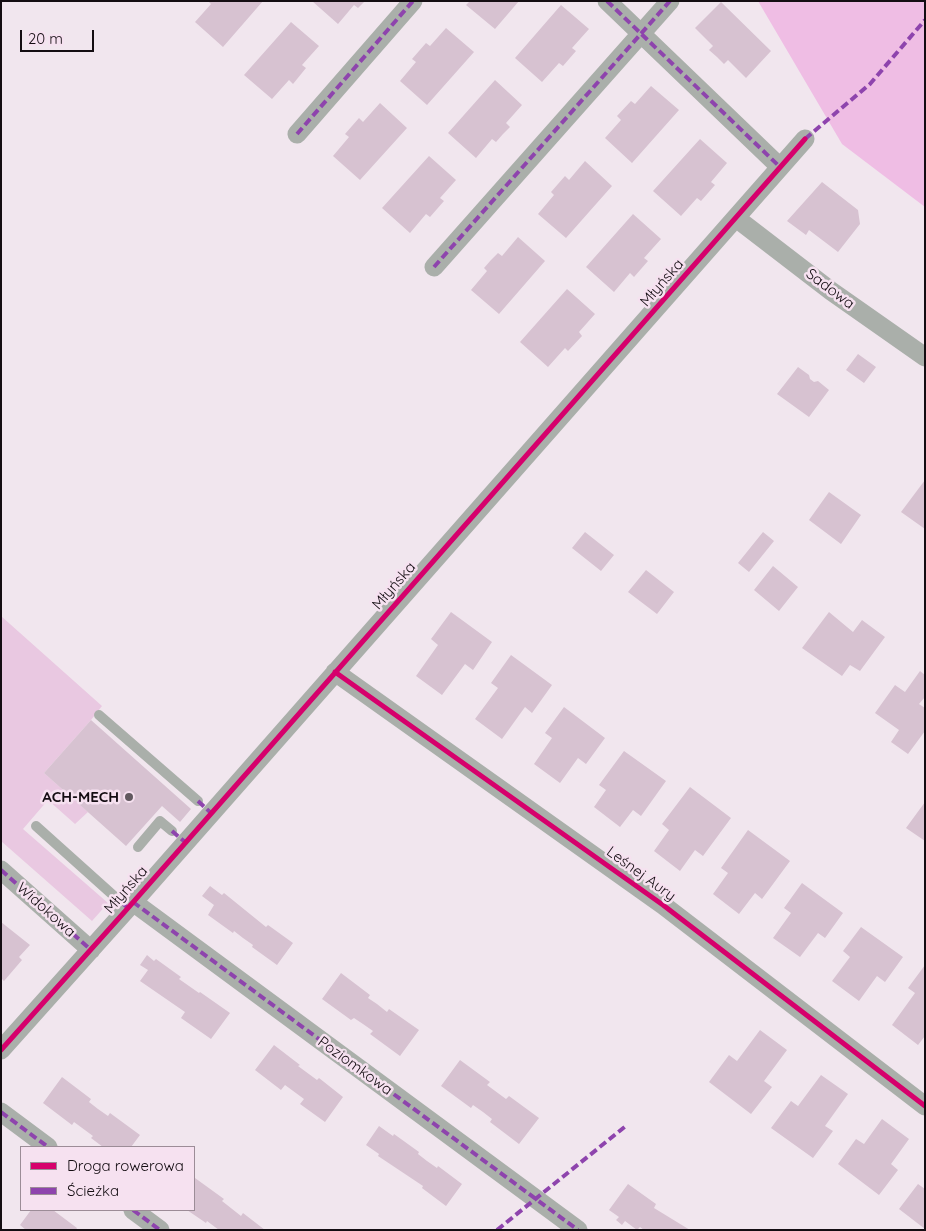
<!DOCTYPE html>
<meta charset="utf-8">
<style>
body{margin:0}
#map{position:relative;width:926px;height:1231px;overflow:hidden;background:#f1e6ee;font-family:Quicksand,sans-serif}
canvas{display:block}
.frame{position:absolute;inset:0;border:2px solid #140d12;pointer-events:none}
.legend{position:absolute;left:20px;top:1146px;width:175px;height:65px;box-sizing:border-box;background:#f6e1f0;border:1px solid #9c8c97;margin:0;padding:6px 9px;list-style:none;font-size:15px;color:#140d12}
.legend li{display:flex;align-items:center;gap:10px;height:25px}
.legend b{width:25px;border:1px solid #9c8c97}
.scale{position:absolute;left:20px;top:30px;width:74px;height:22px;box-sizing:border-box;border:2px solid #140d12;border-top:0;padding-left:6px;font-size:15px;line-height:18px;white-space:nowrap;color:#140d12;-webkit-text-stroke:4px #f6e1f0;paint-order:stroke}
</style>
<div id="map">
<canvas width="926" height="1231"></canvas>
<div class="frame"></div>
<ul class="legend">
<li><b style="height:6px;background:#d6006c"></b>Droga rowerowa</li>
<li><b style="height:6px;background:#8e44ad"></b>Ścieżka</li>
</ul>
<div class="scale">20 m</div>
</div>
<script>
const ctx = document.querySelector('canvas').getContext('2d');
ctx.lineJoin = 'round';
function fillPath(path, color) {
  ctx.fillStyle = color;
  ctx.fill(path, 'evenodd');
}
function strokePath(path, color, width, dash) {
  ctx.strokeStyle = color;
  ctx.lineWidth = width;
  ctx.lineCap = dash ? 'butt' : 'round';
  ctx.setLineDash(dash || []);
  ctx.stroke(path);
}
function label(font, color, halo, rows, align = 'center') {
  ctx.font = font + ' Quicksand,sans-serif';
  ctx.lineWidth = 5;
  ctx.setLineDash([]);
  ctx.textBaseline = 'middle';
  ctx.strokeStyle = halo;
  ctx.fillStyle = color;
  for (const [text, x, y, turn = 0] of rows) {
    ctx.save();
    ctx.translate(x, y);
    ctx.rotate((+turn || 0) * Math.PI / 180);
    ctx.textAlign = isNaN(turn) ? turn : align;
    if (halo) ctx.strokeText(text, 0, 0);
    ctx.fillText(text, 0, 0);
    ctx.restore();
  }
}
const green = new Path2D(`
 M1,616L102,706L91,720L44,773L88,812L75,824L48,800L23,829L108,903L92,921L1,841Z`);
const forest = new Path2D(`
 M758,1H925V207L842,144Z`);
const building = new Path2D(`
 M208,1H263L223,47L195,22L211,4Z
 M312,1H365L358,8L354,5L338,24Z
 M470,1H519L495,29L466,5Z
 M721,2L771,51L746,78L728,60L724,64L717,57L709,50L713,46L695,28Z
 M561,5L589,29L572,48L576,51L563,66L559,63L542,82L515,58Z
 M291,22L319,46L302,65L306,68L293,84L289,80L272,99L244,75Z
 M446,28L474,52L427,105L400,81L416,62L412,59L426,43L430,46Z
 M495,80L522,105L506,123L510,127L503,134L496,142L492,139L476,158L448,133Z
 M651,86L679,110L632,163L605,138L621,120L617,116L631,101L635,104Z
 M380,103L407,128L360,180L333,156L349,137L345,134L359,118L363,122Z
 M700,139L727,163L711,182L715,185L701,201L697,198L681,216L653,191Z
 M429,156L456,180L440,198L444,201L430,217L426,214L410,233L382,208Z
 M585,161L612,186L566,238L538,214L554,195L551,192L565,176L569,180Z
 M822,182L858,210L860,224L838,252L809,230L806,235L787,221Z
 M633,214L661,239L644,258L648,261L634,277L630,273L614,292L586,267Z
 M518,237L545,261L499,314L471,290L487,271L484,268L491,260L498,253L502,256Z
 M567,289L595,314L579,332L582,336L568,351L565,348L548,367L520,342Z
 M858,354L876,367L864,383L846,370Z
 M798,367L809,375L810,379L814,382L818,381L829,390L809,417L777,394Z
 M925,480V529L901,512Z
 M829,492L861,515L841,544L809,520Z
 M585,532L614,555L601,571L572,548Z
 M763,532L774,541L749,572L738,563Z
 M773,566L798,587L779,611L754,590Z
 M646,570L674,592L657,614L628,592Z
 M451,612L492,642L473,670L465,664L442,695L416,676L438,645L431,639Z
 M829,612L853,632L862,620L885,637L860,671L850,665L842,676L802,648Z
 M511,655L552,685L532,713L525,707L502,739L475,719L498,688L491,683Z
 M920,671L925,675V697L919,704L925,708V731L908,754L891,742L899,730L875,713L895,685L905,692Z
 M564,707L605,738L586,764L578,758L560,783L534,764L552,738L545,733Z
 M91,720L191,809L180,822L162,806L126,846L44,773Z
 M624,751L666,781L641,816L633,810L620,827L594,807L606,790L599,785Z
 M690,787L731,818L703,856L695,850L680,871L654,851L669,830L662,824Z
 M925,802V841L906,828Z
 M748,830L790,861L762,899L755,893L739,914L713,894L728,873L721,868Z
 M802,883L843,913L825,938L818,933L800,957L773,938L791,913L784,908Z
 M210,886L222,895L224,893L266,927L268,925L293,943L277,965L252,947L253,945L243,938L234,931L233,933L208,915L214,905L202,896Z
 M1,922L30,945L19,957L22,960L4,981L1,978Z
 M861,927L903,957L885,982L877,976L859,1001L832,981L850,957L843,951Z
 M147,955L154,961L156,959L181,977L179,979L199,993L200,992L230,1013L211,1039L181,1018L185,1012L140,981L148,970L140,965Z
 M925,965V1036L918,1045L892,1025L915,993L908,988Z
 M341,973L370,995L368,998L377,1004L387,1012L389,1009L419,1030L400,1056L370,1034L373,1031L363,1024L354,1018L351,1020L322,999Z
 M760,1030L787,1050L764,1081L772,1087L751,1114L709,1082L729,1055L737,1061Z
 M274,1045L300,1065L298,1066L317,1080L319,1078L343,1097L325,1122L300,1104L304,1099L285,1085L281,1090L255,1070Z
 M460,1060L490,1082L487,1085L506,1099L509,1096L539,1118L519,1144L490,1122L492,1119L483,1112L473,1105L471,1108L441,1086Z
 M821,1075L848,1094L825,1126L833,1131L813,1158L771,1128L791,1101L798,1106Z
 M62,1077L91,1099L89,1102L98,1109L108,1116L110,1113L140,1135L131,1147H103L91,1138L93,1136L74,1122L72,1125L43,1103Z
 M882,1119L909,1139L891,1164L898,1170L879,1195L838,1164L856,1139L864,1144Z
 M379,1126L393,1136L394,1134L419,1152L418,1154L427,1161L437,1168L438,1166L462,1184L446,1206L422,1188L423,1186L378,1156L379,1154L366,1145Z
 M195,1178L224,1199L222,1201L241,1216L243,1213L265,1230H219L207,1221L206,1223L187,1210H194Z
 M628,1184L656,1204L654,1208L690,1230H644L640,1227L637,1230L625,1221L622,1225L616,1220L619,1217L609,1210Z
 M918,1184L925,1189V1229L899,1209Z
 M31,1210H53L77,1228L76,1230H26L20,1225Z`);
const lane = new Path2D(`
 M99,715L198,801
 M36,826L114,896
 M138,847L160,821L172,831`);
const street = new Path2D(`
 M607,1L780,167
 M297,134L413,1
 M736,218L831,291L925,357
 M434,267L670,1
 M335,672L663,905L925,1106
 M1,870L91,950
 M133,902L578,1230
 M1,1050L128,908L805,139
 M1,1112L48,1147
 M133,1210L160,1230`);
const quiet = new Path2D(`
 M607,1L780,167
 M297,134L413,1
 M805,139L870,84L925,20
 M434,267L670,1
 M198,801L211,813
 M172,831L185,842
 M1,870L91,950
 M114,896L128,908
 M133,902L578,1230
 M1,1112L48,1147
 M133,1210L160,1230
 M497,1230L627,1125`);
const cycleway = new Path2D(`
 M335,672L663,905L925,1106
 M1,1050L128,908L805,139`);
const markers = [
 [129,797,5,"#61595f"]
];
const streetNames = [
 ["Młyńska",662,283,-49],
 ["Sadowa",830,289,37],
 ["Młyńska",394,586,-49],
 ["Leśnej Aury",641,874,36],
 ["Młyńska",126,890,-49],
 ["Widokowa",46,910,42],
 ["Poziomkowa",355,1066,36]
];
const poiNames = [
 ["ACH-MECH",119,797]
];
fillPath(green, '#e9c8e1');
fillPath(forest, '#efbde4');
fillPath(building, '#d7c2d1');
strokePath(lane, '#aaafaa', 10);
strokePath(street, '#aaafaa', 19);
strokePath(quiet, '#8e44ad', 4, [8, 4]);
strokePath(cycleway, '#d6006c', 5);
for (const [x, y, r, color] of markers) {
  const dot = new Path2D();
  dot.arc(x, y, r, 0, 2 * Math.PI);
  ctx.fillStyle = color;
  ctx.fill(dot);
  strokePath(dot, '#f6e1f0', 2);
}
label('15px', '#140d12', '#f6e1f0', streetNames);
label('bold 15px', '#140d12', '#f6e1f0', poiNames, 'right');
</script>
